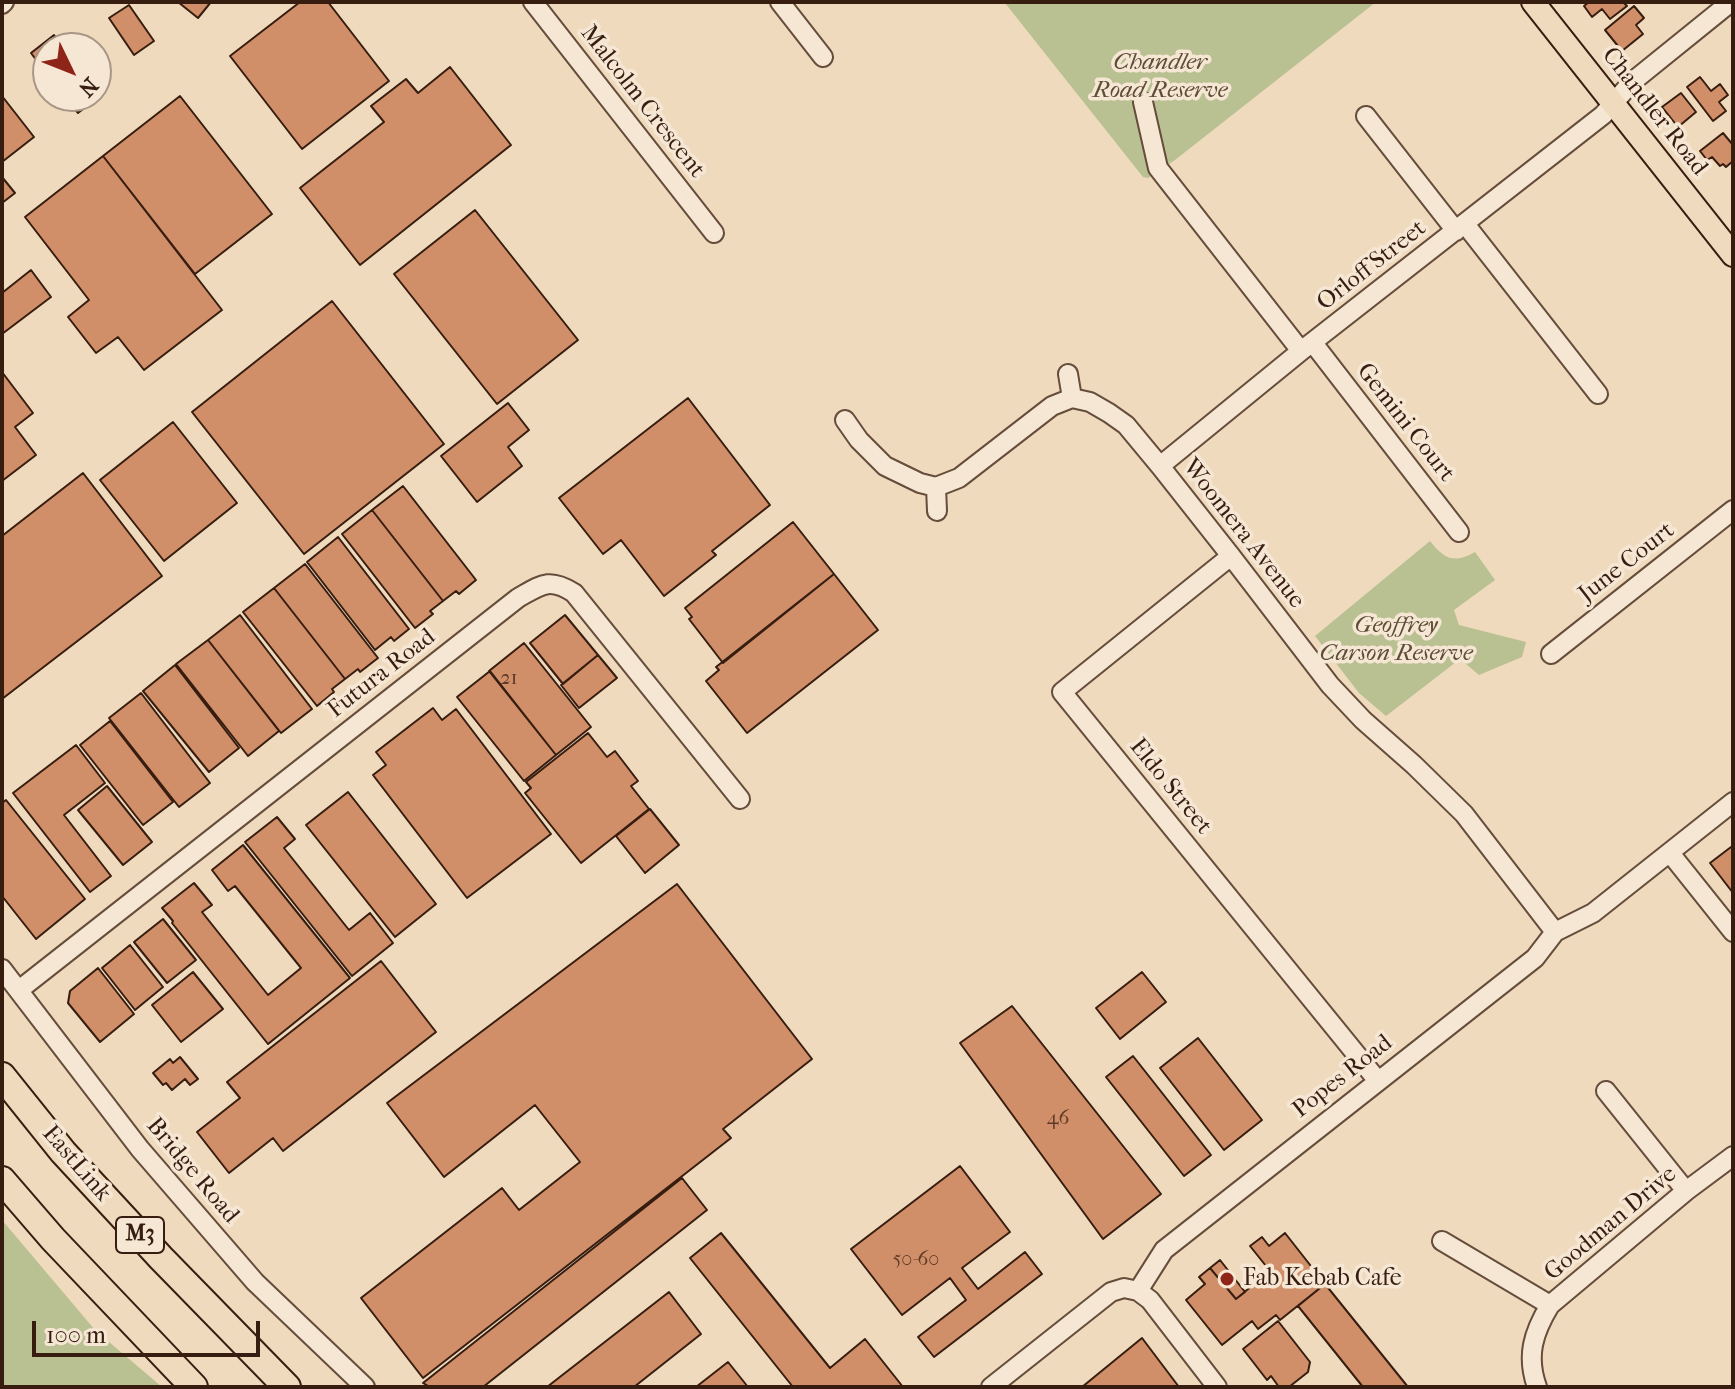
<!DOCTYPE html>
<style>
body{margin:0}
#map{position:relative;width:1735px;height:1389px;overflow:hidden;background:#efdabd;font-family:"IM FELL French Canon",serif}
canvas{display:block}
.frame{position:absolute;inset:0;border:4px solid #371d10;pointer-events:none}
.north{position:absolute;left:32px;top:32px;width:80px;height:80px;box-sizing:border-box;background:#f5e7d4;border:2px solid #a99686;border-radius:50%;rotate:133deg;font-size:22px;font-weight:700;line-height:32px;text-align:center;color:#371d10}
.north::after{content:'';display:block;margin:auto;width:28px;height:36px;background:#8f2418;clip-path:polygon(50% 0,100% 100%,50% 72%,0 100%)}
.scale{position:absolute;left:32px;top:1321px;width:228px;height:36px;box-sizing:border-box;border:4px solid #371d10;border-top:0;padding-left:10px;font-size:24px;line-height:28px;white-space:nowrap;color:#371d10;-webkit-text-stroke:6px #f5e7d4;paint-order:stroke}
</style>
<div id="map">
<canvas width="1735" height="1389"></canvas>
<div class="frame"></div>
<div class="north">N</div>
<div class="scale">100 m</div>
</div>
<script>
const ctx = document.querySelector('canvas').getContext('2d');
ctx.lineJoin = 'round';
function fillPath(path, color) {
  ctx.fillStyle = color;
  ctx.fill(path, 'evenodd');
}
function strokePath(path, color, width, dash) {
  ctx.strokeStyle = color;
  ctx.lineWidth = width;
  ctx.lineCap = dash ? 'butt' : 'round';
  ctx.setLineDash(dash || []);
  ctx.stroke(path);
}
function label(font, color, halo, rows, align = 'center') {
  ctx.font = font + ' "IM FELL French Canon",serif';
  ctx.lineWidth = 7;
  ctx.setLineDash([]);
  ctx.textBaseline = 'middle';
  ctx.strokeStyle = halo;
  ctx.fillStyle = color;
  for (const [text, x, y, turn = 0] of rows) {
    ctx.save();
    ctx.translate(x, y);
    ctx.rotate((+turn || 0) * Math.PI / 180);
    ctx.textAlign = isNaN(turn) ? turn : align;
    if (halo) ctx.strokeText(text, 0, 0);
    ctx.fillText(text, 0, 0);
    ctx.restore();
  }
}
const green = new Path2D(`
 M1376,2L1175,160L1148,178L1143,177L1005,3Z
 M1430,541C1444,559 1454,564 1475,552L1495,580L1454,610L1459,625L1526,642L1522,657L1479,675L1460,659L1386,716L1359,693L1315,636Z
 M2,1220L95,1330L162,1387H2Z`);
const building = new Path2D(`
 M178,2H211L198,18Z
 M300,2H328L389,81L302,149L230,56Z
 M1589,2H1623L1627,6L1610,19L1602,9L1592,17L1584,6Z
 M129,5L154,41L134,55L109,18Z
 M1634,6L1644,18L1636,25L1643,34L1622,51L1605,30Z
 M54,35L64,48H48V76L31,53Z
 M450,67L511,145L360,265L300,188L384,122L371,106L406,79L418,93Z
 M1700,77L1711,91L1720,84L1728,95L1719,102L1726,111L1713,121L1687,87Z
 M96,89L101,95L78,113L64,96H96Z
 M1681,93L1696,112L1678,127L1662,107Z
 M2,96L34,137L2,162Z
 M180,96L272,214L195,274L103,156Z
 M1723,133L1733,145V161L1726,167L1723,164L1720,166L1712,157L1707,160L1700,151Z
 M103,156L222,310L144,370L118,337L96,353L68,317L89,300L25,217Z
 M2,177L15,193L2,203Z
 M475,210L578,340L497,404L394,274Z
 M31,270L51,297L2,334V293Z
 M332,301L444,444L304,554L192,412Z
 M2,372L33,413L15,427L36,455L2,481Z
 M688,398L770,505L712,551L716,555L664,596L621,540L603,554L559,498Z
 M508,403L529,430L508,447L522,466L477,502L441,456Z
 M173,422L237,503L164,561L100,480Z
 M83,473L162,576L2,699V536Z
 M403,486L476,580L459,594L456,591L443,601L372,510Z
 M372,510L443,601L430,611L433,614L415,628L342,534Z
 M793,522L834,574L723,663L689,619L692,617L685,608Z
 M338,537L409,629L394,641L391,637L375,650L307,562Z
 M305,564L378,658L360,672L358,669L345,679L274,588Z
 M834,574L878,630L747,733L706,681L719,670L716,667Z
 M274,588L345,679L332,689L334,692L317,706L243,612Z
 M240,615L312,709L281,733L208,640Z
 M565,615L598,655L563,684L530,643Z
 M208,640L279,731L248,756L176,664Z
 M524,643L591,727L556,755L489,671Z
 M598,655L617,678L579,708L561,685Z
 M175,665L239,748L209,772L143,691Z
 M490,671L556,755L524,781L457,697Z
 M141,693L210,783L179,807L109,718Z
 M433,708L442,720L456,709L551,834L467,898L373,775L386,765L376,752Z
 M110,721L173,802L143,825L80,745Z
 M588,733L607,757L615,751L638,781L631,786L649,809L581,863L525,793L531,788L526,782Z
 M76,745L105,783L64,815L111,876L90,892L13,793Z
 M107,786L152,842L123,865L78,810Z
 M348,792L436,904L395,937L306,825Z
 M6,800L85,899L36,939L2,896V803Z
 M650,809L679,845L645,873L616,836Z
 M277,817L295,839L284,848L349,930L370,913L393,943L352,976L245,842Z
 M243,845L350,978L268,1044L172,923L173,921L162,908L194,883L212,905L202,912L268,995L301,968L235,886L228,891L212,870Z
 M1731,847L1733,850V893L1710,863Z
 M677,884L812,1059L723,1129L731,1138L423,1378L361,1298L502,1188L519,1210L580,1162L535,1105L444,1177L387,1103Z
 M163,919L196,960L167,983L134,942Z
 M130,945L163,987L135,1010L102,968Z
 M381,961L436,1032L283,1151L273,1138L229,1173L197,1132L240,1098L227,1082Z
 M98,968L134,1014L100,1042L68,1003L70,991Z
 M193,972L223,1009L181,1042L152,1005Z
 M1142,972L1166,1002L1120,1039L1096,1008Z
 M1012,1006L1161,1194L1103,1239L960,1043Z
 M1198,1038L1262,1120L1224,1150L1160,1068Z
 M1133,1056L1211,1155L1184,1176L1106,1077Z
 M180,1057L198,1079L190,1085L185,1079L172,1090L166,1083L163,1085L153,1073L170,1059L173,1063Z
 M960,1166L1010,1232L962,1268L978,1289L1025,1252L1042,1274L934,1357L918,1337L966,1300L950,1278L902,1315L851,1249Z
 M682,1178L707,1210L483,1387H430L423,1383Z
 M721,1233L830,1368L865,1339L903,1387H793L690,1258Z
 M1285,1233L1325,1284L1280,1320L1276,1315L1258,1329L1252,1321L1222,1345L1186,1300L1205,1284L1199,1277L1210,1268L1236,1299L1270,1271L1250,1246L1262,1237L1269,1246Z
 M1220,1260L1245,1292L1236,1299L1210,1268Z
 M1325,1284L1408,1387H1363L1298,1306Z
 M669,1292L701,1334L634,1387H547Z
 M1278,1321L1310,1362L1308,1372L1289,1387H1279L1271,1376L1267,1380L1243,1349Z
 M1142,1338L1179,1387H1082Z
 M728,1362L748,1387H696Z`);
const minor = new Path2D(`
 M533,2L714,233
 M780,2L823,57
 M2,4L4,2
 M1143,102L1158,168L1301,351
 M1366,116L1456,231
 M1465,224L1598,394
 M1313,343L1459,532
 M1068,374L1072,398
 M845,420L859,440L885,466L920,483L936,487L959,478L1052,406L1072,398L1090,402L1109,413L1126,425L1160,466L1231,556L1330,685L1363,720L1414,765L1464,814L1555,932
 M1160,466L1301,351L1603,115L1632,82L1731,2
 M936,487L937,511
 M1231,556L1062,692L1378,1081
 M1551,654L1733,510
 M1670,853L1733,932
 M2,969L140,1149L255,1282L365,1387
 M19,990L518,598C541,585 549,577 574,593L740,799
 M1606,1091L1686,1191
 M1442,1241L1550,1305
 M1138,1291L1150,1300L1217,1387
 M991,1387L1111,1292L1124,1288L1138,1291L1164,1250L1535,958L1555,932L1593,913L1733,802
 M1537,1387C1526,1356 1533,1333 1550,1305L1686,1191L1733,1156`);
const major = new Path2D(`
 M1533,2L1733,255`);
const highway = new Path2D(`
 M2,1076L63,1152L161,1258L287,1387
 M2,1180L53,1239L194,1387`);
const markers = [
 [1227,1279,8,"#8f2418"]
];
const numberNames = [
 ["21",509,679],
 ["46",1058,1119],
 ["50-60",916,1260]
];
const shields = [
 [140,1235,48]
];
const shieldNames = [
 ["M3",140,1235]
];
const parkNames = [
 ["Chandler",1160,63],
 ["Road Reserve",1160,91],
 ["Geoffrey",1396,626],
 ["Carson Reserve",1396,654]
];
const streetNames = [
 ["Malcolm Crescent",642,102,52],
 ["Chandler Road",1654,112,52],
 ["Orloff Street",1372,266,-38],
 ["Gemini Court",1405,423,52],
 ["Woomera Avenue",1243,534,52],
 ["June Court",1627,563,-38],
 ["Futura Road",382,674,-38],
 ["Eldo Street",1170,787,51],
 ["Popes Road",1343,1077,-38],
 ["EastLink",76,1164,49],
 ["Bridge Road",192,1171,50],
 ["Goodman Drive",1611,1224,-40]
];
const poiNames = [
 ["Fab Kebab Cafe",1243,1279]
];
fillPath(green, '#b9c091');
fillPath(building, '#d18f69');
strokePath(building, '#371d10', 2);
strokePath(minor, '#654c3b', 22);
strokePath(major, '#371d10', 26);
strokePath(highway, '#371d10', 30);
strokePath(minor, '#f5e7d4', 18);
strokePath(major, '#efdabd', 22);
strokePath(highway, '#efdabd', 26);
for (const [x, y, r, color] of markers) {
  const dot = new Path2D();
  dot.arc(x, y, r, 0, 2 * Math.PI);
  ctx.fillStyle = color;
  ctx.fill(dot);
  strokePath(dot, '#f5e7d4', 3);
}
label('20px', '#5e3a26', null, numberNames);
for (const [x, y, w] of shields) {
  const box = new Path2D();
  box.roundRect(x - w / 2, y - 18, w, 36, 6);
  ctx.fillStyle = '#f5e7d4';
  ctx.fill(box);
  strokePath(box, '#371d10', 2);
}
label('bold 22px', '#371d10', null, shieldNames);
label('italic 24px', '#5e4e37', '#f5e7d4', parkNames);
label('24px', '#371d10', '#f5e7d4', streetNames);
label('24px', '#371d10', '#f5e7d4', poiNames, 'left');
</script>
